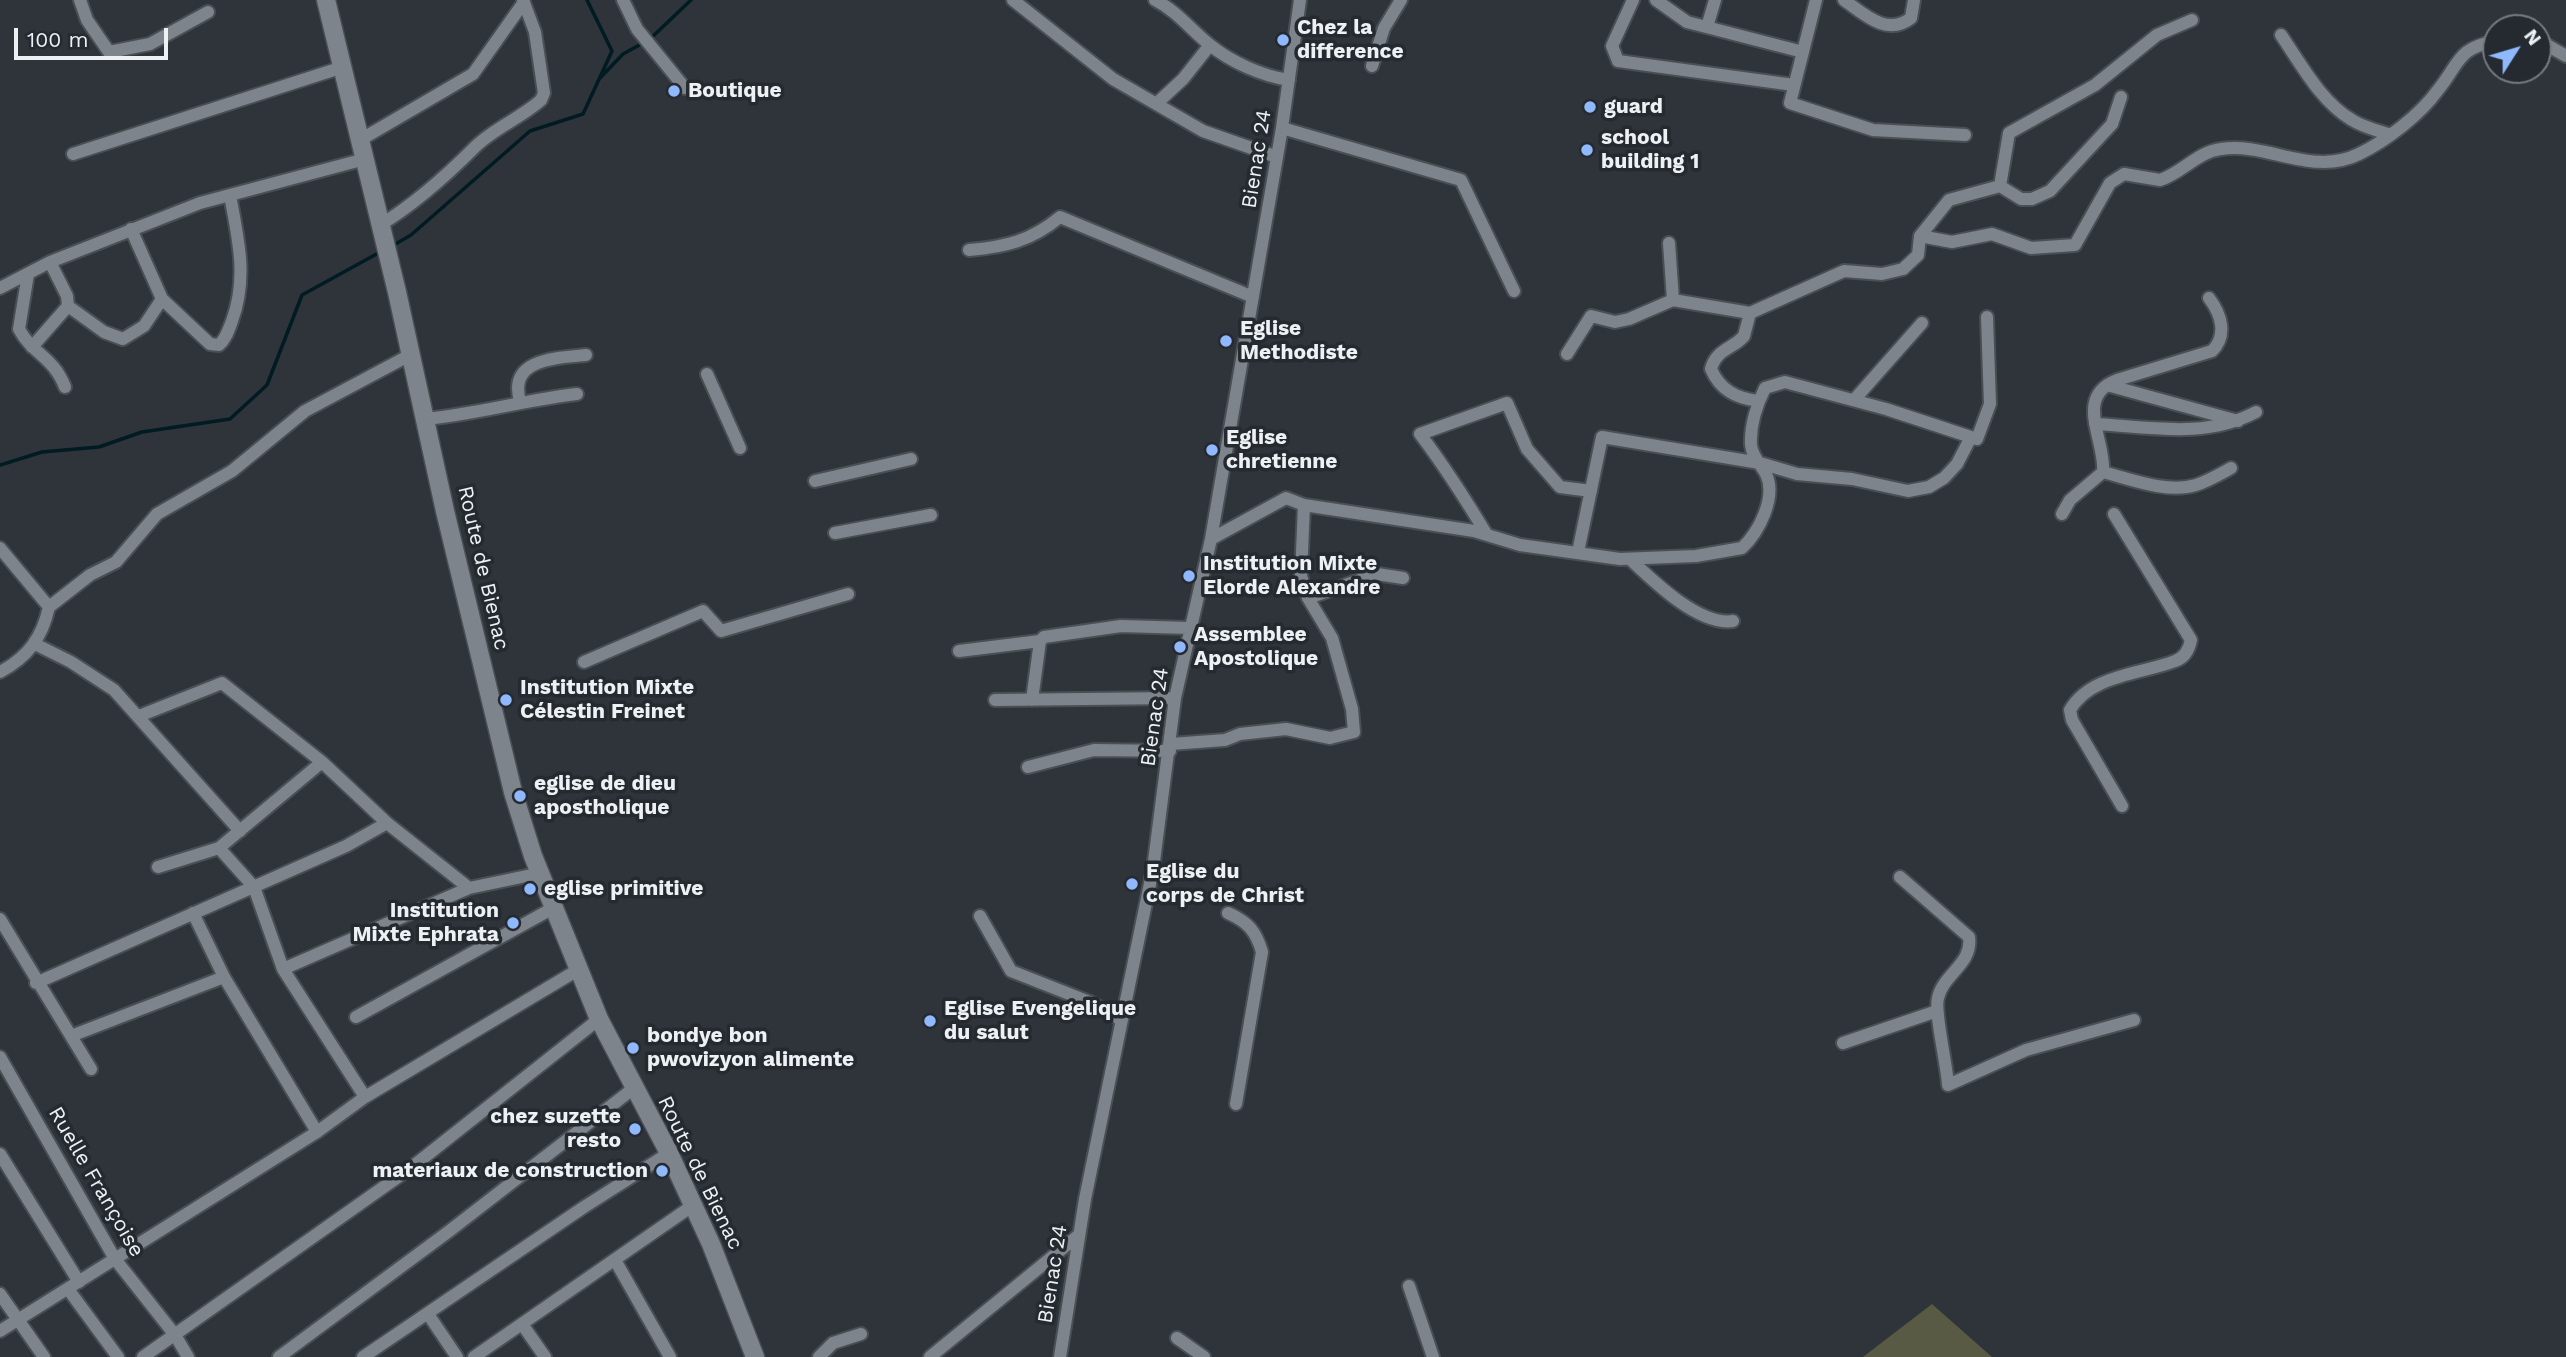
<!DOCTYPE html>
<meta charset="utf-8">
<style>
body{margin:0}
#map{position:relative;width:2566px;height:1357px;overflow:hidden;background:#2e343a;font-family:"Work Sans",sans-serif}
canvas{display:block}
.north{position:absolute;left:2482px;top:14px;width:70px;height:70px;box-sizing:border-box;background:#242a30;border:2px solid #747a7e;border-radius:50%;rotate:53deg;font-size:19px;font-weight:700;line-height:28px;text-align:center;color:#edf1f4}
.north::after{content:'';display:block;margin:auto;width:24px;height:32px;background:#90b8fd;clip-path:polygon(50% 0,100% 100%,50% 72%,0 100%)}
.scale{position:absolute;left:14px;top:28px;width:154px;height:32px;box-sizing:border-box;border:4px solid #edf1f4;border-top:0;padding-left:9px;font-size:21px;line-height:24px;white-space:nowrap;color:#edf1f4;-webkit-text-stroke:5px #242a30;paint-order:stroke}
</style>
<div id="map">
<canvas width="2566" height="1357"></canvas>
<div class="north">N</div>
<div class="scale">100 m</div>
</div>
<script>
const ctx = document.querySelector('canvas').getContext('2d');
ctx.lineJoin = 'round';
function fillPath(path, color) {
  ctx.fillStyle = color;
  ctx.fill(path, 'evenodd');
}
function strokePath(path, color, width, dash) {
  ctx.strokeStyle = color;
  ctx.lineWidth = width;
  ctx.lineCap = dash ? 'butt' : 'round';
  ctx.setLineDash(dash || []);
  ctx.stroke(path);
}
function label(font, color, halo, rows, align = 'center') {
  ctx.font = font + ' "Work Sans",sans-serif';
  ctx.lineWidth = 7;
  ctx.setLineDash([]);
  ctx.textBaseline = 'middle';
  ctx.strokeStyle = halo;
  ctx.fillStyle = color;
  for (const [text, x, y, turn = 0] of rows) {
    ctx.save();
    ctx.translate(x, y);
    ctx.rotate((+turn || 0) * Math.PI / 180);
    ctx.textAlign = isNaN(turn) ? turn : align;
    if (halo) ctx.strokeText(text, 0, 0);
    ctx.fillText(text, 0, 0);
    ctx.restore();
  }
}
const green = new Path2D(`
 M1932,1304L1992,1357H1863Z`);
const stream = new Path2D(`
 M650,39L691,0
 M600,78L623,54L643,43
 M392,246L411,235L530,131L583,114L612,51L587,0
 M0,465L42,452L99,447L142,432L230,419L267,385L302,295L382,251`);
const street = new Path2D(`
 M80,0L87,20L109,52L150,44L208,12
 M623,0L637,29L685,88
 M1013,0L1113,79L1203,131L1277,157
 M1155,0C1177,11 1191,30 1210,45C1231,62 1262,76 1289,80
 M1633,0L1612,46L1618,61L1794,85
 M1656,0L1687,22L1803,52
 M1816,0L1790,103L1873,130L1965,135
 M1844,0C1864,14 1887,37 1911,18L1914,0
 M1707,27L1715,0
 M2281,35C2301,64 2321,102 2352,120C2363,127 2376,130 2388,134
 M2538,40L2566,56
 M1372,66L1384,28L1401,0
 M1156,104L1183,79L1210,45
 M1282,128L1461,180L1514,291
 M360,140L473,74L524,2
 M73,154L343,67
 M2000,186L2021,199H2032L2050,191L2112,124L2121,97
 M380,225C415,204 446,176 475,147C494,128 521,118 541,100L544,93L535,32L523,0
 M131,229L162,299L210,344L219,345C226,339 229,329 232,321C248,277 238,239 230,195
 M1920,236L1952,242L1992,234L2031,248L2075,245L2110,183L2124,174L2160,180C2182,173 2197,152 2221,149C2268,142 2312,177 2359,154C2386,141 2420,115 2438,90C2460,63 2457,48 2496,41
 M969,250C1005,247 1031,241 1060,217L1253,297
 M28,274L19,329C32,354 53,356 65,387
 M0,288L50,262L200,203L365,159
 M1673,300L1750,313
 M68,306L104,332L123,339L144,326L162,299
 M32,347L68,306L67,296L50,262
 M1567,354L1591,316L1615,322L1629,319L1673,300L1669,243
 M707,374L740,448
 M2107,385L2238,421
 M1854,400L1922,323
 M520,401C508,359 555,358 586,355
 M1758,401C1736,398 1720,390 1711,369C1716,349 1733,349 1744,336L1750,313L1844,271L1882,274L1903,269L1918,255L1920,236L1949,200L2000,186L2009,133L2095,85L2157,35L2192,20
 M425,419C477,414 525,400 577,394
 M2095,424C2150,427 2205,439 2256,412
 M2103,472C2130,479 2168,494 2196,485C2208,481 2220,474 2231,468
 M815,481L911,459
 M2062,514L2070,500L2103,472C2106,440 2073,397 2117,380L2212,351C2228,335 2221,314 2209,298
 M2114,514L2191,640C2189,650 2184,658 2175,661C2142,674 2090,675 2070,710L2072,720L2122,806
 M835,533L931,515
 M1487,535C1466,500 1445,467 1420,434L1507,403L1527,449L1560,487L1591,491
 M1211,539L1286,498L1304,505L1474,531L1520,545L1620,559L1696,556L1742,548C1759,532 1777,497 1766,474C1761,465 1752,456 1751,445C1750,426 1757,404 1765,388L1785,382L1886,409L1977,439L1990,404L1987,317
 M0,548L49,607
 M1578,552L1602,437L1760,463L1797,474L1852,479L1908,491L1929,487L1944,478L1957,464L1971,437
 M1630,559C1653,581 1699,626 1733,621
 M1308,598L1377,574L1403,578
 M35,644L71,662L114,690L240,831
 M959,651L1040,641
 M584,662L703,611L721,631L848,594
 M0,672C28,657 42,638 49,607L90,575L116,562L157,514L232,471L305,411L410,355
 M995,700L1175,698
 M1032,700L1040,641L1044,637L1121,626L1189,628
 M139,716L222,683L322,762L387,823
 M1171,744L1225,740L1240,734L1286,729L1330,738L1354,732L1352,709L1332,638L1308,598L1301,576L1304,505
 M1028,767L1094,750L1170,751
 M219,848L254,887L283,969L365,1097
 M158,867L219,848L322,762
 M1900,877L1969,937C1973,964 1943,974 1938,998C1934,1012 1947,1065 1948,1085L2026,1050L2134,1020
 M193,913L224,977L317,1132
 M1228,913C1248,922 1256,931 1262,952L1236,1104
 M980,916L1011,971L1092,1003L1120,1019
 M0,919L91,1069
 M283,969L469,888L541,873
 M36,983L346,846L387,823L469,888
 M356,1017L555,907
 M71,1036L224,977
 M1843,1043L1937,1011
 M0,1057L115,1259L175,1335L188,1357
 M0,1154L79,1282
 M615,1260L670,1357
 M1409,1286L1433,1357
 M68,1289L118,1357
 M0,1294L44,1357
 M428,1314L457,1357
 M522,1324L545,1357
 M0,1331L317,1132L365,1097L581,968
 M1177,1338L1204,1357
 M143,1357L412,1167L599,1019
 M279,1357L448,1232L634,1088
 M363,1357L584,1207L669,1153
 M474,1357L692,1206
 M819,1357L833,1343L861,1334
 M930,1357L1079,1235
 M1060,1357L1085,1199L1153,869L1175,698L1211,539L1282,128L1300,0`);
const secondary = new Path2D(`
 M326,0L397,292L445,511L513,792L533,856L599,1019L669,1153L711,1244L755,1357`);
const markers = [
 [1283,40,7,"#90b8fd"],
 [674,91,7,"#90b8fd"],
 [1590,107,7,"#90b8fd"],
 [1587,150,7,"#90b8fd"],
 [1226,341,7,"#90b8fd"],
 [1212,450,7,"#90b8fd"],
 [1189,576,7,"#90b8fd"],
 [1180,647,7,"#90b8fd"],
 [506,700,7,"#90b8fd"],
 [520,796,7,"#90b8fd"],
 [1132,884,7,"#90b8fd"],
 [530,889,7,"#90b8fd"],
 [513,923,7,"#90b8fd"],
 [930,1021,7,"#90b8fd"],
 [633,1048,7,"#90b8fd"],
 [635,1129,7,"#90b8fd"],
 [662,1171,7,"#90b8fd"]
];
const poiNames = [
 ["Chez la",1297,28],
 ["difference",1297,52],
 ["Boutique",688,91],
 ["guard",1604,107],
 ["school",1601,138],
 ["building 1",1601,162],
 ["Eglise",1240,329],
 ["Methodiste",1240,353],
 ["Eglise",1226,438],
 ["chretienne",1226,462],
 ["Institution Mixte",1203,564],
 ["Elorde Alexandre",1203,588],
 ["Assemblee",1194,635],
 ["Apostolique",1194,659],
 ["Institution Mixte",520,688],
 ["Célestin Freinet",520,712],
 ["eglise de dieu",534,784],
 ["apostholique",534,808],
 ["Eglise du",1146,872],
 ["corps de Christ",1146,896],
 ["eglise primitive",544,889],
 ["Institution",499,911,"right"],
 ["Mixte Ephrata",499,935,"right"],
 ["Eglise Evengelique",944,1009],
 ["du salut",944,1033],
 ["bondye bon",647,1036],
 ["pwovizyon alimente",647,1060],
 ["chez suzette",621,1117,"right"],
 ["resto",621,1141,"right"],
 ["materiaux de construction",648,1171,"right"]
];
const streetNames = [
 ["Bienac 24",1257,159,-81],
 ["Route de Bienac",483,568,77],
 ["Bienac 24",1155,717,-82],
 ["Route de Bienac",700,1173,64],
 ["Ruelle Françoise",96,1182,60],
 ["Bienac 24",1053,1274,-81]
];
fillPath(green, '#585a43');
strokePath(stream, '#011b22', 3.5);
strokePath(street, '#4a4f54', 16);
strokePath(secondary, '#4a4f54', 21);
strokePath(street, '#7d848b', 12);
strokePath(secondary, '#7d848b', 18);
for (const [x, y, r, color] of markers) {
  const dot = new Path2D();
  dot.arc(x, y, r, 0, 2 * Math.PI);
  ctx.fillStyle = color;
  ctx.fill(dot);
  strokePath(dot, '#242a30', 2.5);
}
label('bold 21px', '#edf1f4', '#242a30', poiNames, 'left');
label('21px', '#edf1f4', '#242a30', streetNames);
</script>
